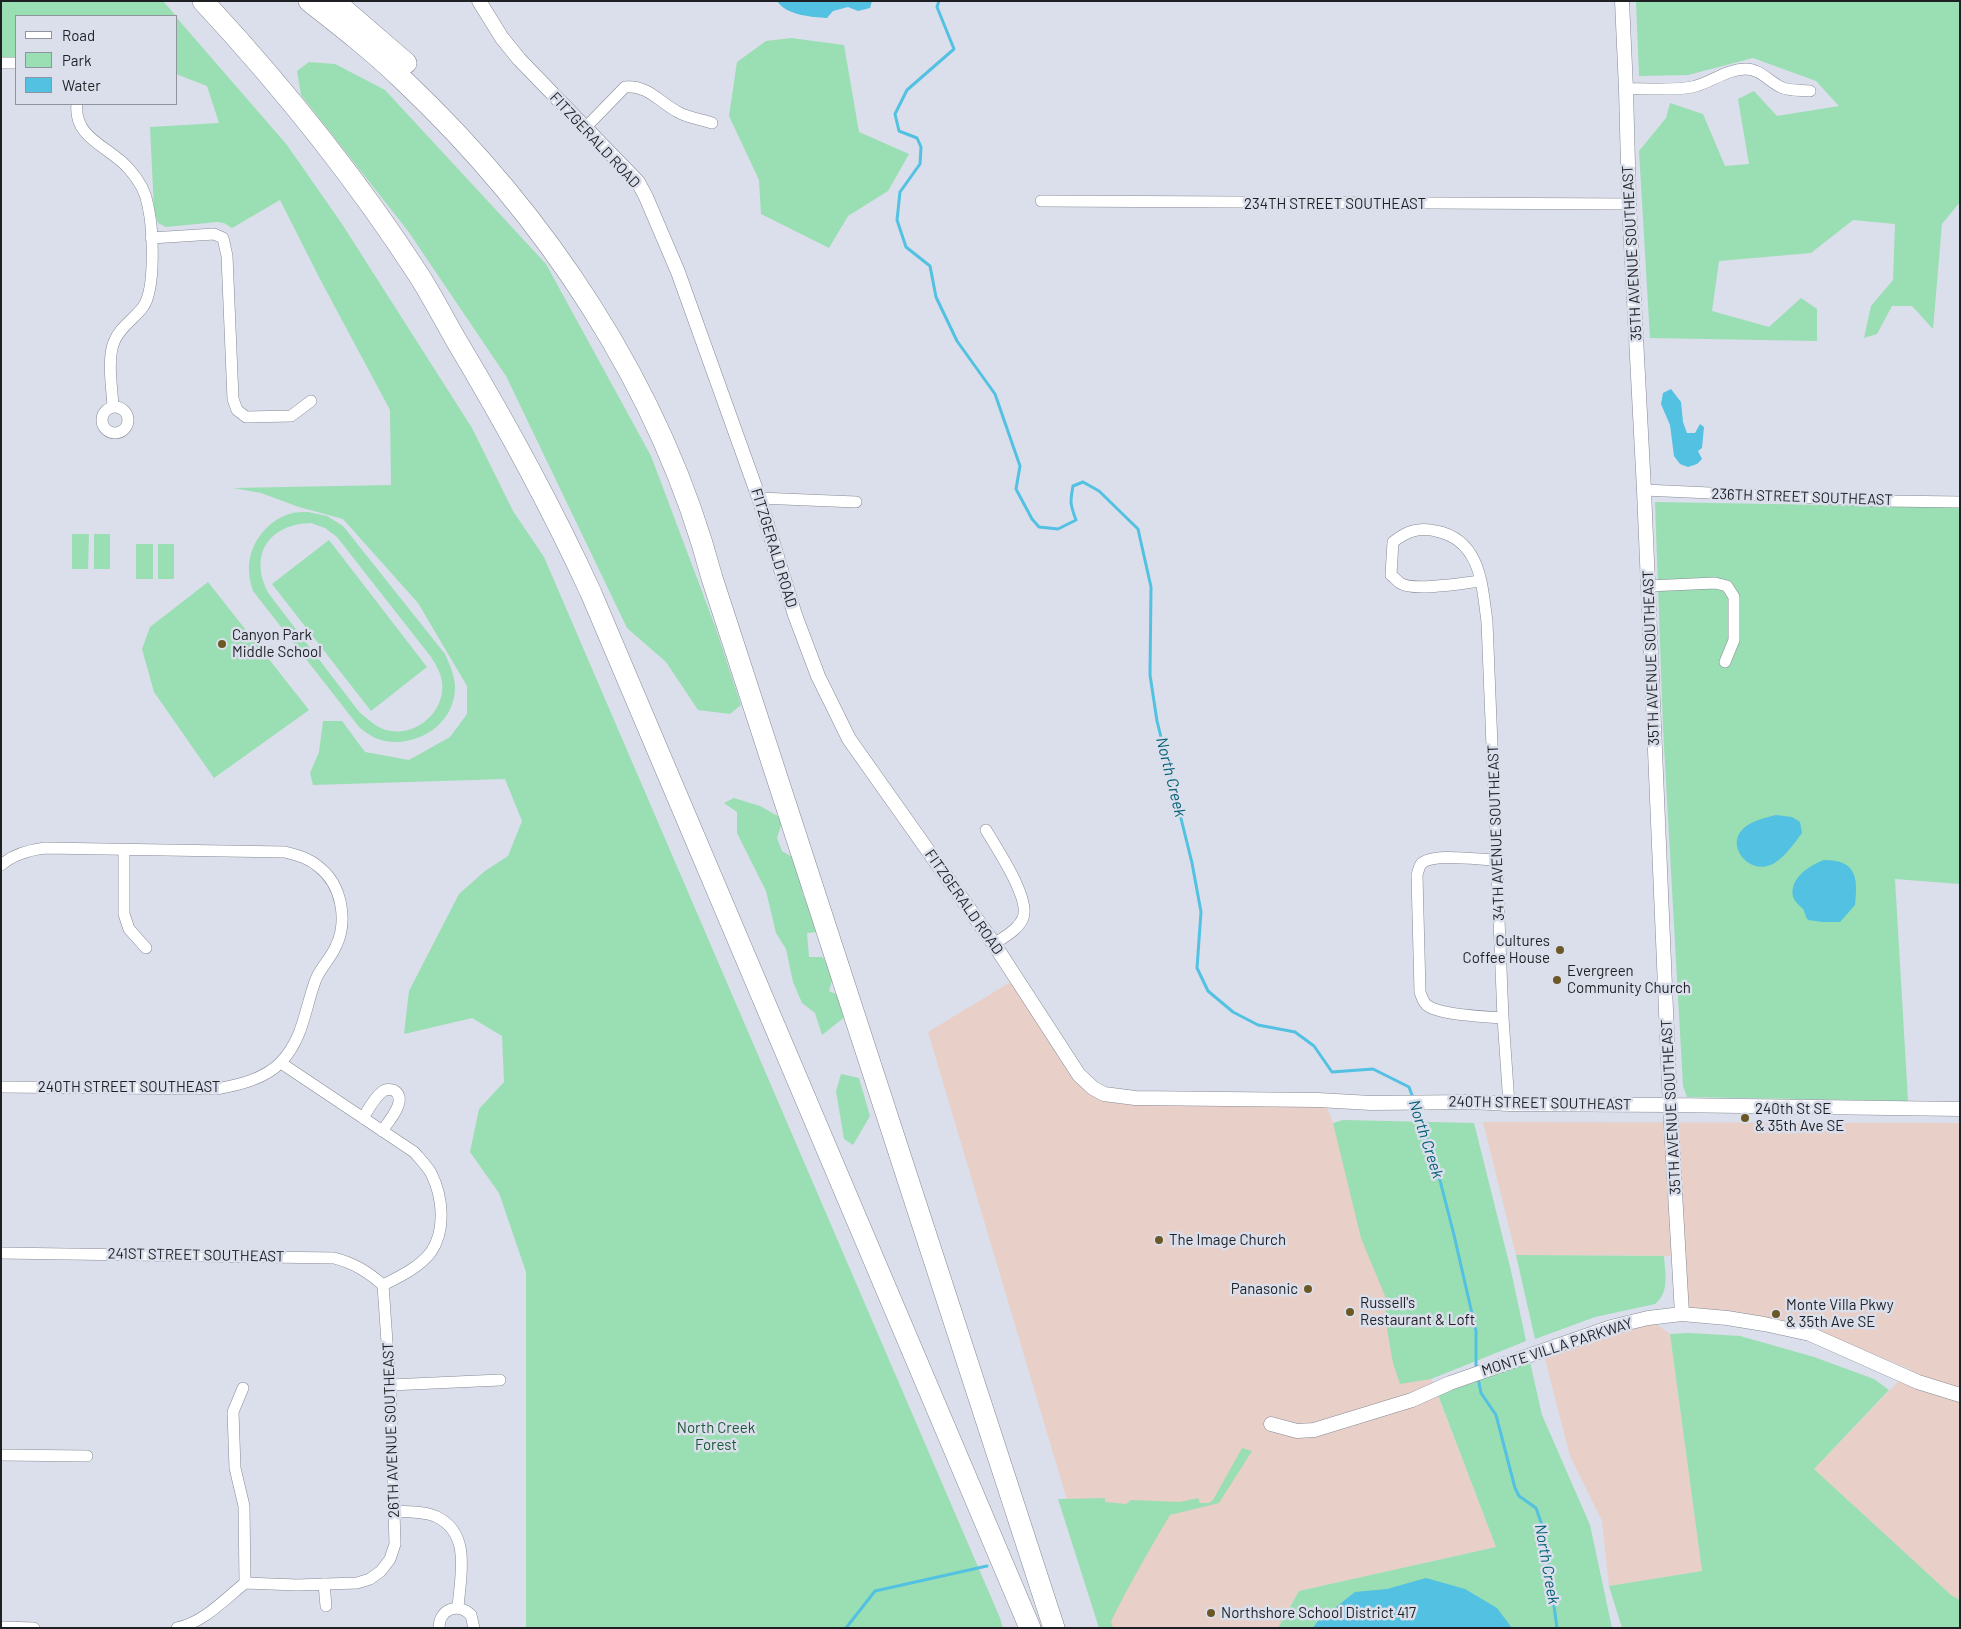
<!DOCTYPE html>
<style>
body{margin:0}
#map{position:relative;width:1961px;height:1629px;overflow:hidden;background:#dadfeb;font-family:Barlow,sans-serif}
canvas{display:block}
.frame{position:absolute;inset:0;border:2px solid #1e2024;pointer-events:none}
.legend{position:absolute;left:15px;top:15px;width:162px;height:90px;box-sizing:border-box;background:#dadfeb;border:1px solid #8f939b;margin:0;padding:6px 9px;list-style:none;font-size:15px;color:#1e2024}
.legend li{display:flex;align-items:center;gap:10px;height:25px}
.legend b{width:25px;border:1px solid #8f939b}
</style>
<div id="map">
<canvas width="1961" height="1629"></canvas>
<div class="frame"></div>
<ul class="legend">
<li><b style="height:6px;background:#fff"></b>Road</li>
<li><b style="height:14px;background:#9adeb3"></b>Park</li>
<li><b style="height:14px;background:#53c1e1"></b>Water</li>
</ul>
</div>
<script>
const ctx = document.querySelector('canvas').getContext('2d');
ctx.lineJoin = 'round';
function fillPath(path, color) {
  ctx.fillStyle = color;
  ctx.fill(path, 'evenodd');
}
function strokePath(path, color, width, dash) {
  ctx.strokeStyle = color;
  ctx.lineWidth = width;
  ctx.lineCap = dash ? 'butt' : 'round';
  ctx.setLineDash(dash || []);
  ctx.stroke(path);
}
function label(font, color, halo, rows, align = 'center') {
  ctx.font = font + ' Barlow,sans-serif';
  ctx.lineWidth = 5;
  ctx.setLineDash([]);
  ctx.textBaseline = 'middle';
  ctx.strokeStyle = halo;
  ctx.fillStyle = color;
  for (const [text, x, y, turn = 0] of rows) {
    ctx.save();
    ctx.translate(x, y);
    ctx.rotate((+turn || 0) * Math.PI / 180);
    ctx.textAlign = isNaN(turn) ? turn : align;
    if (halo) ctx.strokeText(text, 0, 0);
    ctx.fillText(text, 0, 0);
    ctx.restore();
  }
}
const commercial = new Path2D(`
 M1017,978L1079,1075L1103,1094L1325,1102L1496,1547L1299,1591L1278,1628H1105L928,1032Z
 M1483,1122L1960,1123V1600L1951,1595L1814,1469L1910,1369L1798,1324L1687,1309L1685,1256L1516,1255Z
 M1648,1318L1670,1334L1702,1571L1609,1586L1602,1521L1570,1456L1544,1355Z`);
const green = new Path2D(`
 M1,1H163L176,16H16V63H1Z
 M1636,1H1960V202L1942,224L1933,329L1912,306H1892L1877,334L1864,338L1871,306L1893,280L1895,224L1853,220L1811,253L1719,261L1712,311L1769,327L1801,298L1817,309V341L1650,338L1639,151L1666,118L1670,103L1703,114L1725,166L1749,164L1738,99L1754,91L1777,116L1839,106L1816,81L1753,58L1688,75L1639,76Z
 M176,17L287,145L342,224L472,428L513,511L544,557L1000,1618L1003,1628H526V1272L499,1193L470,1152L479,1109L504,1082L502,1036L472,1018L404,1034L409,991L459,894L485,871L508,856L522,821L505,779L313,785L310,773L319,752L323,721H342L365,752L409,760L450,737L467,714V686L418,603L343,519L299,507L261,493L233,488L391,485L390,410L320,279L280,200L232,228L224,223L217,222L166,227L158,223L154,209L150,127L219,123L207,86L176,74Z
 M791,38L844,45L859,132L909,154L888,191L848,216L829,248L761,214L759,180L729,116L737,62L766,41Z
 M309,62L335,64L385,90L546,264L651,456L715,626L741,705L730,714L698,710L666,662L627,628L506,376L408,231L301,95L297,71Z
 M1655,502L1886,506L1960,502V884L1895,879L1908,1101L1687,1097L1683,1086L1663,728Z
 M308,512L327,516L343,526L445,654C450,665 454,674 455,686C456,727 410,752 375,738C369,735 364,731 359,727L253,591C251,584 249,578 249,571C248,546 265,522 289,514C295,512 302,512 308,512ZM311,523L325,528L337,537L431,657C436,665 441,673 442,682C446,712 415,738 386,730C376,727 368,719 360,713L269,594C248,556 268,524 311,523Z
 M72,534H89L88,569H72Z
 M94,534H110V569H94Z
 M329,540L427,667L371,711L272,584Z
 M136,544H153V579H136Z
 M158,544H174V579H158Z
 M208,582L309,710L214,778L154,692L142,649L150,627Z
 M734,798L760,806L783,819L777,838L782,851L797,860L806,876L802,892L818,932L807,933L809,957H823L833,977L829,991L845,998L846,1016L822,1035L815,1013L802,1003L793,982L786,949L776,933L766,891L737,833V812L724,803Z
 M841,1074L859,1078L870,1116L853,1145L844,1139L836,1091Z
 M1343,1120L1474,1123L1511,1271L1526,1341L1431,1379L1400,1384L1393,1363L1387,1329L1385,1296L1361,1238L1333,1123Z
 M1516,1255L1664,1256C1665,1273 1670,1292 1655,1304L1595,1317L1535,1339Z
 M1689,1333L1740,1336L1814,1357L1874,1379L1889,1390L1814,1469L1951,1595L1960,1600V1628H1622L1609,1586L1702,1571L1670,1334Z
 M1530,1362L1542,1415L1590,1525L1612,1628H1278L1299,1591L1496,1547L1438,1395Z
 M1242,1448L1252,1451L1219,1503L1170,1515C1149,1550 1129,1585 1111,1621L1113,1628H1099L1058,1499L1105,1498V1502L1126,1504L1131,1500L1180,1502L1198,1498L1200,1503H1209L1213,1500Z`);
const water = new Path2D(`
 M777,1H872L870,8L858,11L848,7L833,11L827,18C811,17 786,15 777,1Z
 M1671,389L1681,402L1683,422L1687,433H1695L1700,424L1704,427L1702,448L1698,451L1702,459L1697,464L1688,467L1680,464L1674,456L1670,425L1661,404L1663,393Z
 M1776,815L1792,817L1800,822L1802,833C1794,844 1786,855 1776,862C1752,879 1723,846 1744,828C1753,820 1765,818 1776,815Z
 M1824,860C1857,860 1858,878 1855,905L1840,922H1822L1808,920C1805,916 1805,912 1803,909C1799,905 1795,902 1793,897C1789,878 1810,865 1824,860Z
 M1426,1578L1465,1589L1497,1608L1512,1628H1313L1317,1622L1355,1592L1387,1589Z`);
const stream = new Path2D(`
 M939,1L937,7L954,49L907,90L895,114L899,131L917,138L921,147L920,164L900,192L897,220L906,247L930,266L936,297L957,341L995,394L1020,466L1016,489L1032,519L1039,527L1058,529L1076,520C1070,504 1070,502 1073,486L1083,482L1099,491L1138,529L1151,587L1150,675L1157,721L1192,863L1201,912L1197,968L1208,991L1233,1012L1258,1025L1295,1032L1314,1046L1332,1072L1373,1069L1409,1087L1413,1098
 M1416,1106L1434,1157L1454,1235L1476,1331V1369
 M1478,1378L1481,1393L1496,1415L1515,1488L1519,1496L1536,1508L1544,1531L1557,1628
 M846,1628L875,1591L987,1566`);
const minor = new Path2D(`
 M1,63H16
 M1626,89C1646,88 1673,91 1692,87C1711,83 1726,69 1746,69C1761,69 1770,83 1783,88C1791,91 1802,90 1810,91
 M77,104C73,139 111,147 129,169C138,179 146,192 148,206C153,228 156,289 143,307C134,319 119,328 114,342C107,358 112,389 113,406
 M586,127L625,87C648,85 659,102 678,112C688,118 701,119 712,123
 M1041,201L1629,204
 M151,238L214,234L223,238L227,256L233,399L237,410L246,417L291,416L311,401
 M102 420a13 13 0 1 1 26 0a13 13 0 1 1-26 0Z
 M1644,490L1886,501L1960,502
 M759,498L856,502
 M1481,581C1464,583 1413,592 1400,583C1397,581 1394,577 1391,575L1393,542C1407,531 1419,527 1436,531C1481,540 1482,585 1487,622L1503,1018L1509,1104
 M1648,586L1715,583L1727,586L1734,597V640L1725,662
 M986,830C997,849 1031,899 1023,918C1018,930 1004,937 994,944
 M124,850V914L129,929L146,948
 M1497,860C1480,860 1432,852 1421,864C1419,867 1418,872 1417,875L1420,992C1422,997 1423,1003 1428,1006C1441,1015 1486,1017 1503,1018
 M1,865C14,854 28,850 45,848L285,852C297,855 309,858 319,867C342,885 348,921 336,946C331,958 321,967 316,979C305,1007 304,1038 281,1062C265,1079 239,1085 216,1089L1,1087
 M281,1063L414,1152C420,1159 427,1166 431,1173C443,1197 446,1230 431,1252C420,1267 399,1277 383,1285
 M363,1118C368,1110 374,1098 382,1092C385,1089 389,1089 393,1090C410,1098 388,1122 382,1131
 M1,1253L334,1258C354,1263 368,1272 383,1285
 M390,1385L500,1380
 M243,1388L233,1412L235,1468L244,1506L245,1583
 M1,1455L87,1456
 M394,1511C407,1512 425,1511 437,1517C472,1534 460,1577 458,1608
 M324,1584L326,1606
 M1,1627L34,1628
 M177,1628C203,1623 225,1599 245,1583L297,1585L357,1583L370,1579L381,1571L390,1559L395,1544L394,1511L390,1385L383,1285
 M439,1628C439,1609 458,1602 471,1615L474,1628`);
const tertiary = new Path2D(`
 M479,1L502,38L519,59L638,182L646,197L678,272L759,498L795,615L818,676L849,739L994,944L1079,1075L1093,1088L1104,1094L1135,1098L1318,1100L1371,1103L1472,1102L1509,1104L1670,1105L1960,1109
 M1622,1L1626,89L1629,204L1644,490L1670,1105L1682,1314
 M1271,1424L1297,1431L1314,1430L1412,1400L1450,1383L1611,1327L1648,1318L1682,1314L1727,1318L1764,1324L1810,1334L1918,1382L1960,1395`);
const motorway = new Path2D(`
 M203,1C281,85 358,181 420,277C433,298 444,319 456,340C505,422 551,506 591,593L1030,1628
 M309,1C341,26 373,51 402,79C545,214 661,386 712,578L1054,1628
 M334,1L406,63`);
const markers = [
 [222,644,5,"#6c5827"],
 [1560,950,5,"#6c5827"],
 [1557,980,5,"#6c5827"],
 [1745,1118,5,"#6c5827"],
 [1159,1240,5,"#6c5827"],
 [1308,1289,5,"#6c5827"],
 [1350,1312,5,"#6c5827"],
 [1776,1314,5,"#6c5827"],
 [1211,1613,5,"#6c5827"]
];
const streetNames = [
 ["FITZGERALD ROAD",595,140,47],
 ["234TH STREET SOUTHEAST",1335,204],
 ["35TH AVENUE SOUTHEAST",1632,253,-93],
 ["236TH STREET SOUTHEAST",1802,497,2],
 ["FITZGERALD ROAD",774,548,73],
 ["35TH AVENUE SOUTHEAST",1651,658,-92],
 ["34TH AVENUE SOUTHEAST",1496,833,-92],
 ["FITZGERALD ROAD",964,902,55],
 ["240TH STREET SOUTHEAST",129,1087],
 ["240TH STREET SOUTHEAST",1540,1103,1],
 ["35TH AVENUE SOUTHEAST",1671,1107,-93],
 ["241ST STREET SOUTHEAST",196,1255,1],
 ["MONTE VILLA PARKWAY",1557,1347,-18],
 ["26TH AVENUE SOUTHEAST",391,1430,-92]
];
const poiNames = [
 ["Canyon Park",232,635],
 ["Middle School",232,652],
 ["Cultures",1550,941,"right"],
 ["Coffee House",1550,958,"right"],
 ["Evergreen",1567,971],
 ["Community Church",1567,988],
 ["240th St SE",1755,1109],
 ["& 35th Ave SE",1755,1126],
 ["The Image Church",1169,1240],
 ["Panasonic",1298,1289,"right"],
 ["Russell's",1360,1303],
 ["Restaurant & Loft",1360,1320],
 ["Monte Villa Pkwy",1786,1305],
 ["& 35th Ave SE",1786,1322],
 ["Northshore School District 417",1221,1613]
];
const parkNames = [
 ["North Creek",716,1428],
 ["Forest",716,1445]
];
const waterNames = [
 ["North Creek",1171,777,76],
 ["North Creek",1426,1139,72],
 ["North Creek",1547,1564,80]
];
fillPath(commercial, '#e8cfc8');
fillPath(green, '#9adeb3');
fillPath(water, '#53c1e1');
strokePath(stream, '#53c1e1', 3);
strokePath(minor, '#868a95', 12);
strokePath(tertiary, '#868a95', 15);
strokePath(motorway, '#868a95', 22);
strokePath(minor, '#fff', 11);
strokePath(tertiary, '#fff', 14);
strokePath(motorway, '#fff', 21);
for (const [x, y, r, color] of markers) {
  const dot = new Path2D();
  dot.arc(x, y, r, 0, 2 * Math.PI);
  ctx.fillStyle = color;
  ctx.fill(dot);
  strokePath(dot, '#dadfeb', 2);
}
label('15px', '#1e2024', '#dadfeb', streetNames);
label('15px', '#1e2024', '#dadfeb', poiNames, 'left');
label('15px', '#1b5837', '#dadfeb', parkNames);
label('italic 16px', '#006076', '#dadfeb', waterNames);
</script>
